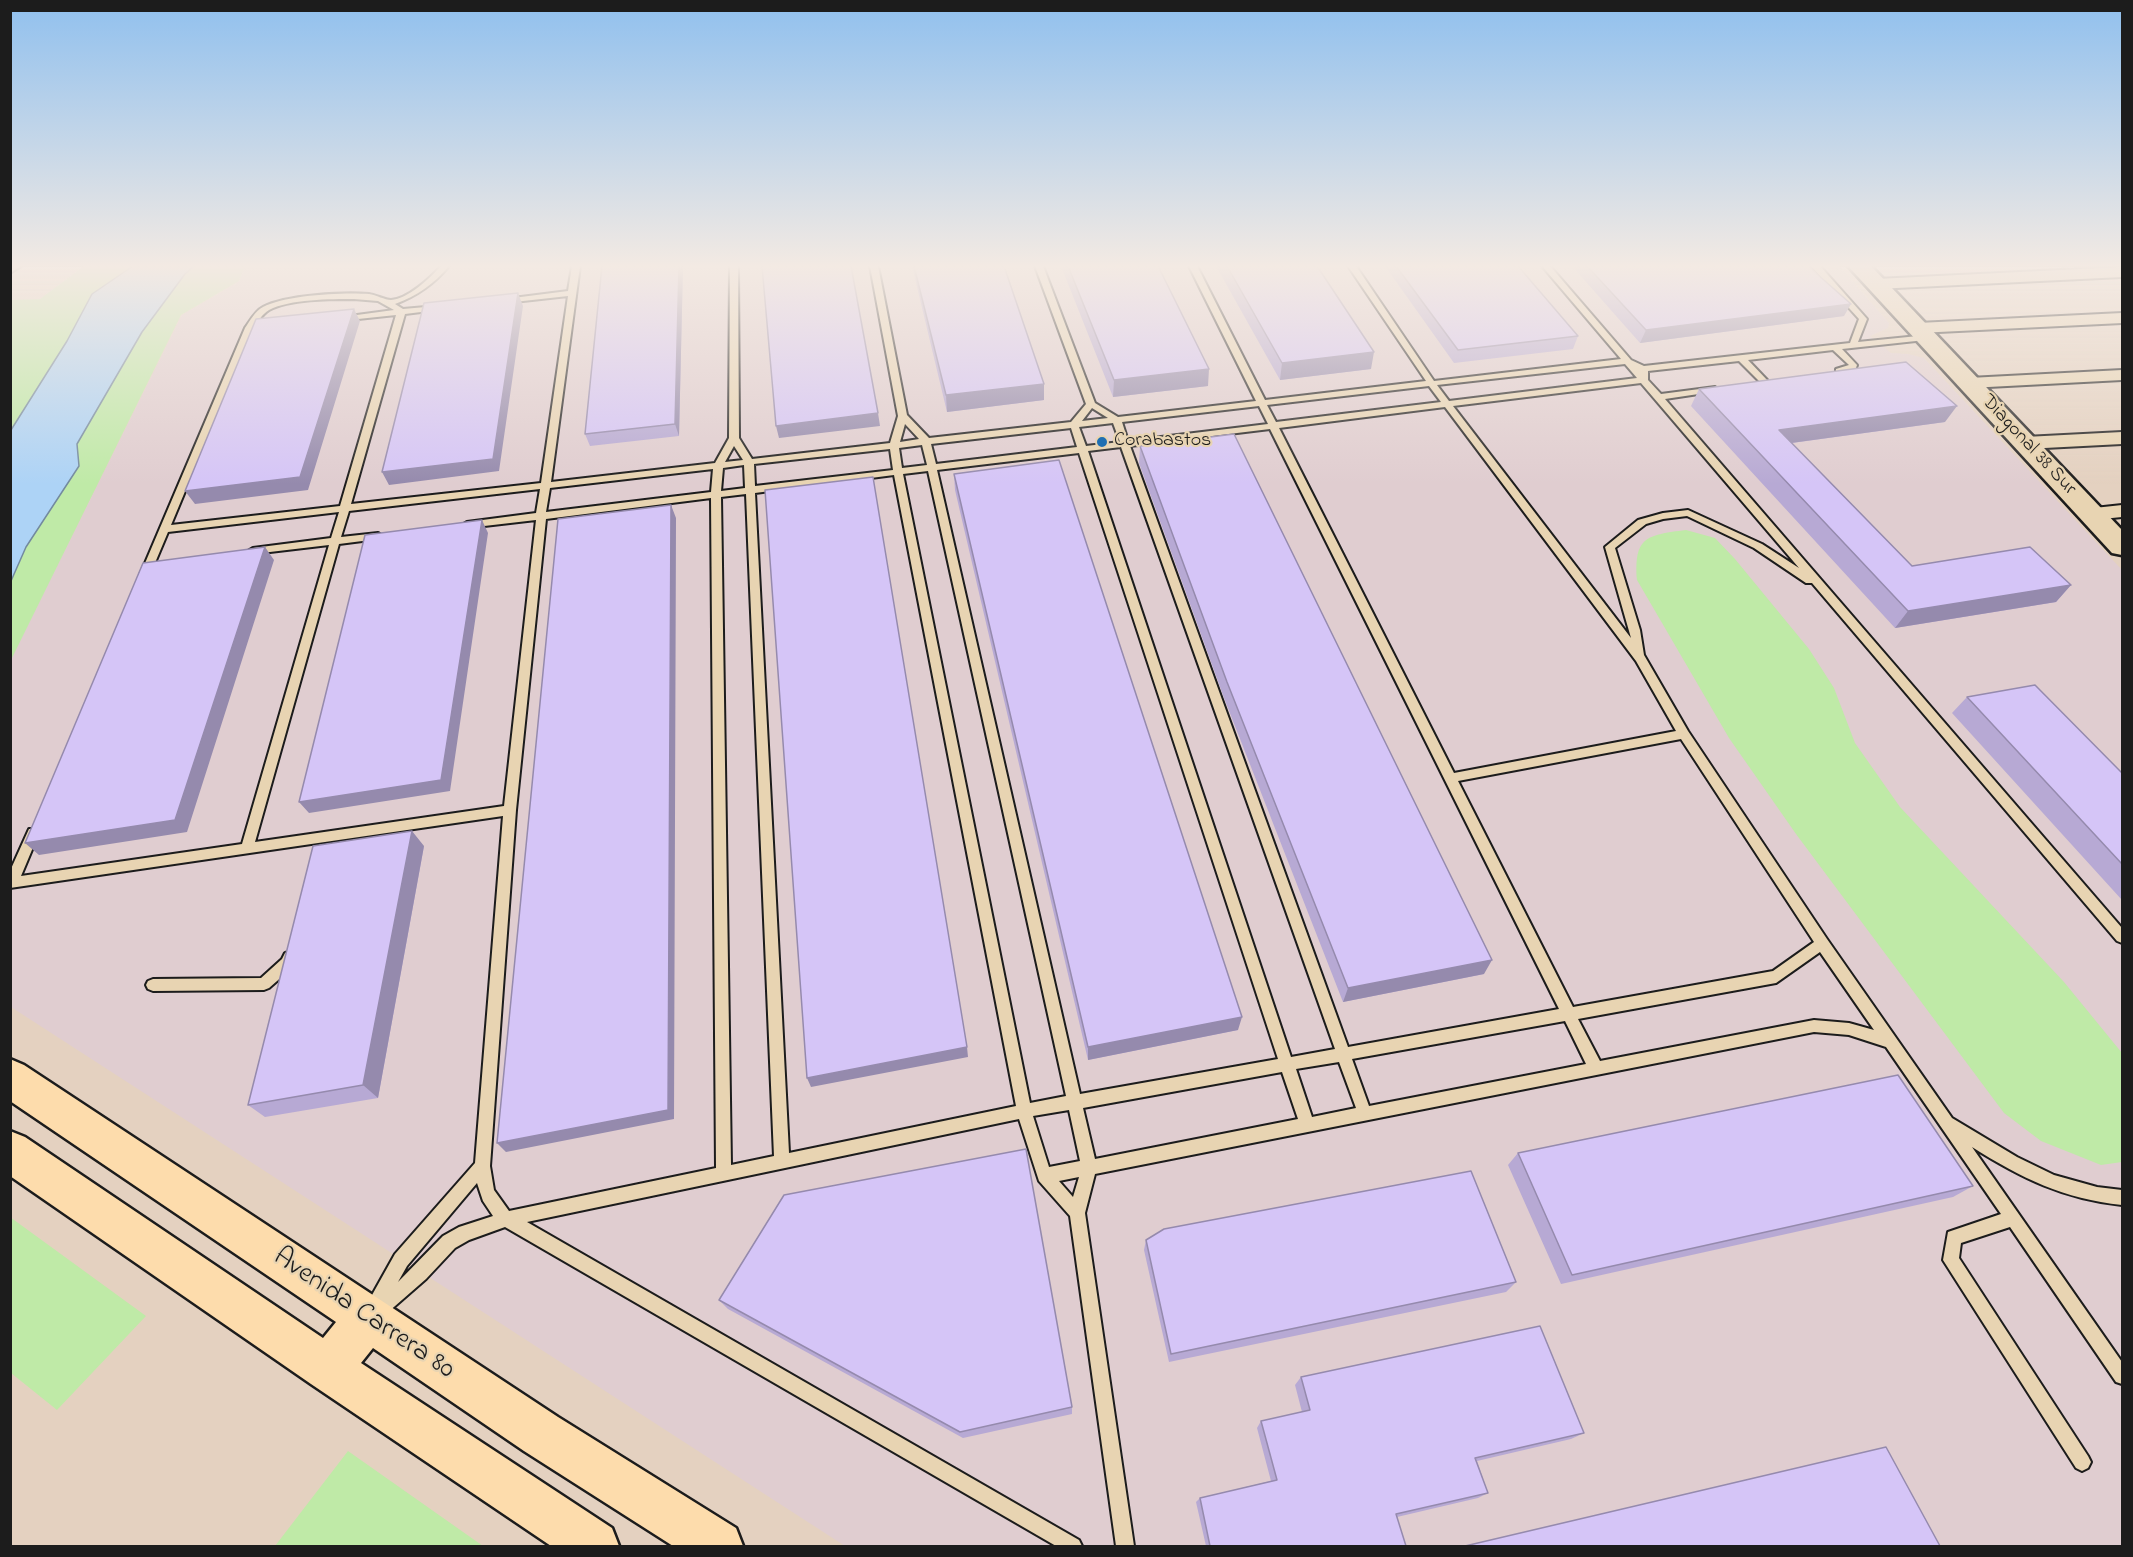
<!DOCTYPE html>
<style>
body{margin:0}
#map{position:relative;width:2133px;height:1557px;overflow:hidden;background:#e4d1c0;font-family:"Indie Flower",sans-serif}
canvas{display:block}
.frame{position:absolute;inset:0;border:12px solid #1c1c1c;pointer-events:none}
</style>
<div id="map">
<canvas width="2133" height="1557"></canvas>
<div class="frame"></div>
</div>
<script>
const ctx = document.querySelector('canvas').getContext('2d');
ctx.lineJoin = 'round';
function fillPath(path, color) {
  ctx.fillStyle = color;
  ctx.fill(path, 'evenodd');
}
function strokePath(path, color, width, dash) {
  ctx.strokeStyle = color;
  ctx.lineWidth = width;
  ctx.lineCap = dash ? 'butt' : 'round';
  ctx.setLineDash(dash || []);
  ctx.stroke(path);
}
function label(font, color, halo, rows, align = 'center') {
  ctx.font = font + ' "Indie Flower",sans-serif';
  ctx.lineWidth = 4.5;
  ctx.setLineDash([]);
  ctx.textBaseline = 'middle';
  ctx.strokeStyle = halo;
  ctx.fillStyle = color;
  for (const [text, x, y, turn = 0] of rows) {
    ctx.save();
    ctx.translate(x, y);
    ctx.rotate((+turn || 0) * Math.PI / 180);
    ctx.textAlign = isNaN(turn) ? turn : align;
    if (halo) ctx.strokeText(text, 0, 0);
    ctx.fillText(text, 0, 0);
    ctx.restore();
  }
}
const built = new Path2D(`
 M245,266H1839L1889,323L1888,328L1870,336L1891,353L1908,354L1924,358L2122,570V1546H845L11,1007L10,660L182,315L239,282Z`);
const green = new Path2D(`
 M84,266H245L239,281L181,315L11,660L10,300L40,299Z
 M1686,530L1715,538L1735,559L1809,649L1834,688L1855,743L1900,807L2064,982L2122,1053V1162L2101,1165L2041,1141L2004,1113L1796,834L1729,738L1637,580C1634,537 1646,535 1686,530Z
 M10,1217L146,1316L57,1410L11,1373Z
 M348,1451L483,1546H275Z`);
const water = new Path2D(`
 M133,266H194L185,274L142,332L77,444L79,466L26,547L11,581V430L67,341L92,294Z`);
const lane = new Path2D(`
 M441,266H449C434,284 417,296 395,304L403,309L437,306L441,308L437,310L405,314L351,504L541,483L568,296L505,303L501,301L505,299L568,291L572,266H580L551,482L715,463L729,438L730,266H738L739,438L752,459L890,443L898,416L870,266H878L907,415L929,438L1071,422L1086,404L1035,266H1043L1095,403L1118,417L1256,401L1189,266H1197L1265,400L1426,381L1348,266H1356L1434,381L1621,359L1542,266H1550L1631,360L1644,366L1850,343L1859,319L1811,266H1820L1867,319L1858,342L1928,335V339L1925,340L1842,349L1857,365L1855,371L1836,373V369L1849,365L1833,350L1748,360L1768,381L1764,384L1761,383L1739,361L1648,371V380L1661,394L1715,387V391L1712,392L1665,399L2122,928V943L2117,941L1812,583H1806L1754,548L1687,516L1663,519L1646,524L1615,548L1640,630L1644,655L1688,731L1827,939L1952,1118L2017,1157L2054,1175L2097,1187L2122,1190V1205C2064,1199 2021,1178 1972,1147L2122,1362V1384L2116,1382L2010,1227L1961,1243L1959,1258L2088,1456L2091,1462L2088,1468L2082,1471L2076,1468L1943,1260L1948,1232L2001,1214L1886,1047L1849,1035L1814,1032L1095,1174L1085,1213L1134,1546H1116L1070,1216L1039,1181L1019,1119L527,1222L1079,1540L1082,1546H1056L505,1227L469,1240L455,1248L426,1279L379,1320L373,1322L367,1320L365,1314L367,1304L395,1254L475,1163L503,816L10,888V871L29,829H37L39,833L21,876L242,844L329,545L253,554L248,551L253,548L331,538L339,512L168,532L149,577L145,579L140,575L245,328C250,321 255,311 263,307C285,295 344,292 369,294C376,295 385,300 391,300C408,299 430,278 441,266ZM354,299L378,301L394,310L342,317H339V321L396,315L340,506L171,525L253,328C258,322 262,314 269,310C290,299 330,299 354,299ZM1625,364L1637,378L1449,401L1437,385ZM1641,383L1799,568L1762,544L1688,510L1663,513L1638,520L1605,547L1631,638L1453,406ZM1429,386L1441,402L1276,422L1267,405ZM1259,406L1268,424L1128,441L1122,422ZM1445,407L1636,661L1676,731L1454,773L1279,428ZM1092,408L1108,418L1082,421ZM1113,423L1120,442L1086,446L1079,427ZM905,424L919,439L900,442ZM1071,428L1077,447L936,464L931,444ZM1270,429L1559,1009L1348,1047L1130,446ZM922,445L927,465L902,468L899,448ZM734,446L743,460L725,462ZM1121,447L1335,1049L1291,1057L1088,451ZM890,449L893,470L755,486L754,464ZM1079,453L1278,1059L1080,1094L937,470ZM744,465L745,488L721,491L723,468ZM713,469L711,492L546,512L550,488ZM928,471L1066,1096L1030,1103L903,474ZM894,475L1016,1106L789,1153L755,493ZM540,489L536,513L467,522L462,525L467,528L536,520L504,806L255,842L339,544L378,539L383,536L378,533L341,537L349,511ZM746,494L774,1156L731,1165L721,497ZM711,498L716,1168L509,1211L494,1190L490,1166L516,810L546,519ZM1681,739L1814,942L1773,971L1573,1007L1458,781ZM1820,952L1874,1030L1849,1023L1814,1020L1600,1061L1578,1019L1776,983ZM1565,1021L1586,1064L1369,1106L1352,1059ZM1339,1062L1356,1108L1312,1117L1296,1069ZM1282,1072L1298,1119L1095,1159L1083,1108ZM1069,1110L1080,1161L1049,1167L1033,1116ZM1079,1177L1073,1197L1059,1181ZM477,1183L483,1201L493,1216L459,1227L443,1236L398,1282L407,1266Z
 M290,951L295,953L297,957L293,967L269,988L264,990L153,991L148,989L146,985L148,981L153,979L261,978L282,959L285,953Z`);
const street = new Path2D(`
 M10,266H21L10,273Z
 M2122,267V277L1876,289L1868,284L1876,279Z
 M2122,313V323L1918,333L1910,328L1918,323Z
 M2122,370V380L1969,388L1963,387L1960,383L1963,379L1969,378Z
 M2122,432V444L2025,449L2018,447L2016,443L2018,439L2025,437Z
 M2122,505V517L2092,520L2085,519L2082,514L2085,509Z`);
const secondary = new Path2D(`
 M1848,266H1871L2122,530V555L2112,553Z`);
const primary = new Path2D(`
 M10,1059L24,1065L558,1417L736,1528L743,1546H673L524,1451L373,1348L361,1363L612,1528L619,1546H551L311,1384L10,1176V1131L25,1137L323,1338L336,1322L10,1101Z`);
const wall = new Path2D(`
 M602,266H683L679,436L590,446L585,434Z
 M912,266H1004L1044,400L947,412Z
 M1061,266H1158L1208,386L1113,397Z
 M1216,266H1317L1371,369L1280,380Z
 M1385,266H1518L1578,336L1573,349L1454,363Z
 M1572,266H1808L1844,316L1640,343Z
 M1699,389L1945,422L1792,443L1912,566L2071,585L2056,602L1895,628L1691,406Z
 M1140,446L1484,974L1343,1002L1224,698L1139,463Z
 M954,474L1238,1030L1088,1060L955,490Z
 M1967,697L2122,773V900L1952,713Z
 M424,846L378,1098L265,1117L248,1105Z
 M1518,1153L1973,1186L1953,1197L1561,1284L1508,1165Z
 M1146,1240L1516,1282L1506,1292L1169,1362L1144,1250Z
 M719,1300L1072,1407V1414L963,1438L728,1309Z
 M1301,1377L1584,1433L1571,1439L1477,1461L1488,1493L1478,1498L1397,1517L1406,1546H1206L1196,1502L1200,1498L1271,1481L1257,1428L1261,1421L1302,1412L1295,1385Z`);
const shadedWall = new Path2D(`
 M679,266H683L679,436L675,424Z
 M518,293L523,306L499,471L389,485L382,472Z
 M1851,304L1844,316L1640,343L1646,330Z
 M354,309L360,321L308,490L195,504L185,491Z
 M1374,352L1371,369L1280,380L1282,363Z
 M1209,369L1208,386L1113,397L1114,380Z
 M1044,384V400L947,412L946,395Z
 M1957,406L1945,422L1769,446L1779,430Z
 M878,413L880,426L779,438L776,426Z
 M671,505L676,518L674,1119L506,1152L497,1143Z
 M482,520L488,533L450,791L309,813L299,802Z
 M265,547L274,560L187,832L39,855L25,843Z
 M2071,585L2056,602L1895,628L1908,611Z
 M412,831L424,846L378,1098L363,1085Z
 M1492,960L1484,974L1343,1002L1348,988Z
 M1242,1017L1238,1030L1088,1060V1047Z
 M967,1047L968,1057L811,1087L807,1078Z`);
const building = new Path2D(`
 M602,266H679L675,424L585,434Z
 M762,266H851L878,413L776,426Z
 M914,266H1004L1044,384L946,395Z
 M1068,266H1158L1209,369L1114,380Z
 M1227,266H1317L1374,352L1282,363Z
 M1396,266H1518L1578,336L1458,350Z
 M1587,266H1808L1851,304L1646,330Z
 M518,293L493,459L382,472L424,303Z
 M354,309L300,477L185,491L256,319Z
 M1906,362L1957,406L1779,430L1912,566L2030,547L2071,585L1908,611L1699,389Z
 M1234,434L1492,960L1348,988L1227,682L1140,446Z
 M1059,460L1242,1017L1088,1047L954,474Z
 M873,477L967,1047L807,1078L765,490Z
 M671,505L668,1110L497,1143L558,519Z
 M482,520L441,780L299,802L365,535Z
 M265,547L175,820L25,843L143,563Z
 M2035,685L2122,773V864L1967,697Z
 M412,831L363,1085L248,1105L313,846Z
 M1898,1075L1973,1186L1572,1275L1518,1153Z
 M1026,1149L1072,1407L960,1432L719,1300L784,1195Z
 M1471,1171L1516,1282L1171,1354L1146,1240L1164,1229Z
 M1540,1326L1584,1433L1475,1458L1488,1493L1396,1514L1406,1546H1210L1200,1498L1277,1480L1261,1421L1310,1410L1301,1377Z
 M1886,1447L1940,1546H1465Z`);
const markers = [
 [1102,442,6,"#1f6fb2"]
];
const farPoinames = [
 ["Corabastos",1114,442]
];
const farStreetnames = [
 ["Diagonal 38 Sur",2028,446,47]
];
const nearStreetnames = [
 ["Avenida Carrera 80",363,1315,34]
];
fillPath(built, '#e0cdd0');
fillPath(green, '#bfeaa7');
fillPath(water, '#add3f6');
strokePath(water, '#738a9f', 1.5);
strokePath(lane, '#1c1c1c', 4);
strokePath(street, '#1c1c1c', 4);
strokePath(secondary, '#1c1c1c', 5);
strokePath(primary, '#1c1c1c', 5);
fillPath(lane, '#e8d4b2');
fillPath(street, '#e8d4b2');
fillPath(secondary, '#e8d4b2');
fillPath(primary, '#fddcac');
fillPath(wall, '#b7a9d4');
fillPath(shadedWall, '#958aad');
fillPath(building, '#d5c5f7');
strokePath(building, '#958aad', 1.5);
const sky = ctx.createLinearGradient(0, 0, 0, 484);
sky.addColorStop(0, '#90c0ee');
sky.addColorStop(0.55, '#f3eae3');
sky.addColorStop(1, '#f3eae300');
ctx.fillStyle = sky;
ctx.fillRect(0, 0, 2133, 484);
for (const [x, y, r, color] of markers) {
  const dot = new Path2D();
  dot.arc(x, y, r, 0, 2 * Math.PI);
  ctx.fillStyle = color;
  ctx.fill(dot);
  strokePath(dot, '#e8d4b2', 2);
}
label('20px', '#1c1c1c', '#e8d4b2', farPoinames, 'left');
label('20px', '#1c1c1c', '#e8d4b2', farStreetnames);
label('28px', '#1c1c1c', '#e8d4b2', nearStreetnames);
</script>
